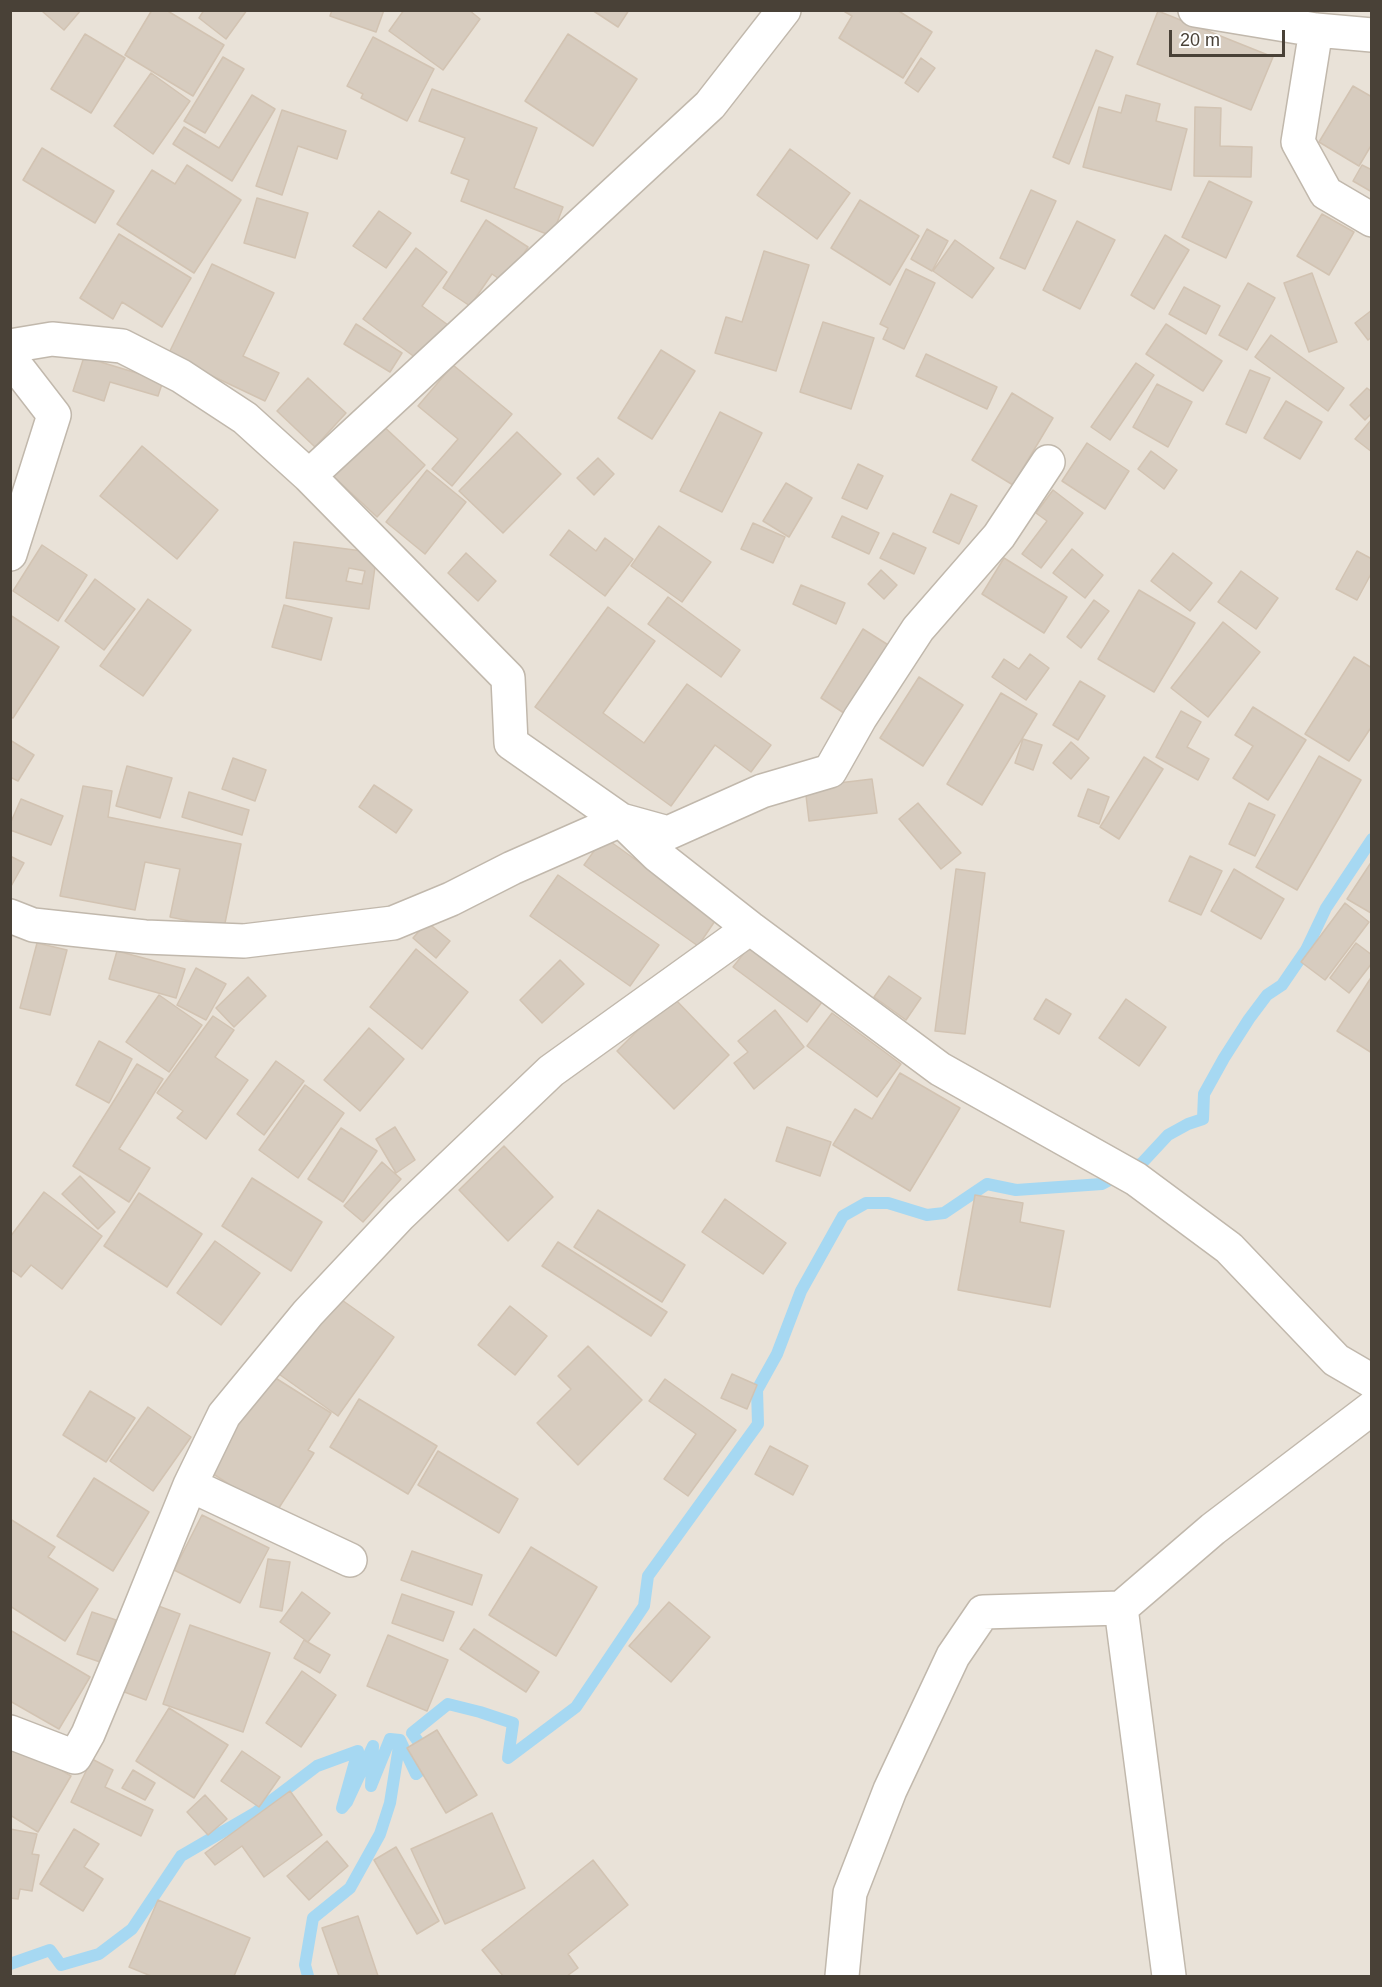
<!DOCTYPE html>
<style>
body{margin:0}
#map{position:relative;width:1382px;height:1987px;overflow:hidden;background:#f5f1ea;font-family:Helvetica,sans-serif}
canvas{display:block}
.frame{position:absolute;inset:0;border:12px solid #494137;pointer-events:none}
.scale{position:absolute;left:1169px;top:30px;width:116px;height:27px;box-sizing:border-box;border:3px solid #494137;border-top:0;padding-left:8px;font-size:18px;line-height:21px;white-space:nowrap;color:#494137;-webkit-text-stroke:4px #fff;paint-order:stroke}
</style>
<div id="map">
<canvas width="1382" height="1987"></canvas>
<div class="frame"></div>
<div class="scale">20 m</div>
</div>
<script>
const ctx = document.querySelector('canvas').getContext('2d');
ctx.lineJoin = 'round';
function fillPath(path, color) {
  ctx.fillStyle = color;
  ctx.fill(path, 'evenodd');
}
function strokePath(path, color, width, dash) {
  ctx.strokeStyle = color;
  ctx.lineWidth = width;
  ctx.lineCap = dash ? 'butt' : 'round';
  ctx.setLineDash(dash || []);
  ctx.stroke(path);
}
const residential = new Path2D(`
 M11,11H1371V1976H11Z`);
const stream = new Path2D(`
 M10,1964L50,1950L61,1965L99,1954L132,1929L181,1856L255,1813L317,1766L358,1751L342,1808L347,1802L373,1746L371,1786L390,1739L400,1740L416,1774L432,1761L412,1733L448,1704L480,1712L513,1723L508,1758L576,1707L644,1606L648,1576L758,1424L757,1390L777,1354L801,1291L843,1216L866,1203H888L927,1215L944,1213L987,1184L1016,1190L1102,1184L1142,1163L1168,1135L1188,1124L1203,1119L1204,1094L1224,1058L1249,1019L1267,995L1282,985L1306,950L1326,908L1372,839
 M308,1976L305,1965L313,1918L350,1888L380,1834L390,1803L400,1740`);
const building = new Path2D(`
 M44,10H81L64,30L43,12Z
 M152,10H166L224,45L193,96L125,55Z
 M204,10H247L226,39L199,18Z
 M332,10H384L376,32L330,16Z
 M404,10H469L480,19L443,70L389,31Z
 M592,10H629L618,27Z
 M842,10H897L932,32L903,78L839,38L852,16Z
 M1158,11L1273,57L1251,110L1137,64Z
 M85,34L125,58L91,113L51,89Z
 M568,34L637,79L593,146L525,101Z
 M373,37L434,69L407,121L361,98L363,94L347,86Z
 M1096,50L1113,57L1069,164L1053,157Z
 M223,57L244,69L205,133L184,121Z
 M921,58L935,68L918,92L905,83Z
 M151,73L190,101L153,154L114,126Z
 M1353,86L1372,97V144L1359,166L1319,142Z
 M432,89L537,128L514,188L563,207L552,236L461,201L469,180L451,173L465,138L419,121Z
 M252,95L275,109L232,181L173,144L184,127L219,148Z
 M1126,95L1160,104L1156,121L1187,129L1171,190L1083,167L1099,107L1121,113Z
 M1195,107L1221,108L1220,146L1252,147L1251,177L1194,176Z
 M282,110L346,131L337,159L298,146L282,195L256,186Z
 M42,148L114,191L95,223L23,180Z
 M790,149L850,193L817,239L757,195Z
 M187,165L241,200L194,273L117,224L152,170L175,184Z
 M1362,165L1372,170V192L1353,181Z
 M1209,181L1252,202L1226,258L1182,237Z
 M1031,190L1056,201L1025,269L1000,258Z
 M257,198L308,213L295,258L244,243Z
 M860,200L919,236L890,285L831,248Z
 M379,211L411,233L386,268L353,246Z
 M1322,214L1354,232L1329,275L1297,256Z
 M486,220L528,247L505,283L492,274L470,306L443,288Z
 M1077,221L1115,240L1080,309L1043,290Z
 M927,229L948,241L932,271L911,259Z
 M119,234L191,278L162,327L122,302L113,319L80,298Z
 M1165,235L1189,250L1154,309L1131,295Z
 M955,240L994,268L972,298L933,271Z
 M416,248L447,272L422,306L448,325L420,361L363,319Z
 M764,251L809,265L776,371L715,353L726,317L742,322Z
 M212,264L274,293L243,356L279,373L265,401L168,355Z
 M906,269L935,283L904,349L883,339L888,328L880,324Z
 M1312,273L1337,342L1309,352L1284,283Z
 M1248,283L1275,298L1247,350L1219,335Z
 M1184,287L1220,306L1206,334L1169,314Z
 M1372,310V337L1368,340L1355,323Z
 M823,322L874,338L851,409L800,392Z
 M356,324L402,353L390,372L344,344Z
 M1166,324L1222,361L1203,391L1146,354Z
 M1271,335L1344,388L1328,411L1255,357Z
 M661,350L695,371L652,439L618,418Z
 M926,354L997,387L987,409L916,376Z
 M84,357L163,381L158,396L110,382L104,401L73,391Z
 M1136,363L1154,375L1110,440L1091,427Z
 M453,365L512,414L452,486L432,469L458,439L418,406Z
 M1250,370L1270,378L1246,433L1226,424Z
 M308,378L346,413L315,447L277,411Z
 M1157,384L1192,402L1168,447L1133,427Z
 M1367,388L1372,392V413L1365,420L1350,405Z
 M1012,393L1053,418L1013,485L972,460Z
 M1286,401L1322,422L1300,459L1264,438Z
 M720,412L762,433L722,512L680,491Z
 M1372,419V452L1355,439Z
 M380,423L425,465L377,517L332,475Z
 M517,432L561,474L503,533L459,491Z
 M1087,443L1129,471L1105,509L1062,481Z
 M142,446L218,510L177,559L100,496Z
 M1151,451L1177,470L1164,489L1138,469Z
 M598,458L614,474L594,495L577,478Z
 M858,464L883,476L867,509L842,498Z
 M427,470L466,502L425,554L386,522Z
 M786,483L812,498L789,537L763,521Z
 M1053,490L1083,513L1041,568L1022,554L1047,521L1036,513Z
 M951,494L977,506L959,544L933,532Z
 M842,516L879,533L869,554L832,537Z
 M753,523L785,537L773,563L741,549Z
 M659,526L711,562L682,602L631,566Z
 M569,530L596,551L605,538L633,559L605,596L550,555Z
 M893,533L926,548L914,574L880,558Z
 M294,542L377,553L369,609L286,598ZM349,568L365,571L362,584L346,581Z
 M42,545L87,575L58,621L13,591Z
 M1072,549L1103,575L1085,598L1053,573Z
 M1357,551L1372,559V572L1357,600L1336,589Z
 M466,553L496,581L478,601L448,573Z
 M1173,553L1212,583L1190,611L1151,581Z
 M1004,558L1067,597L1044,633L982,594Z
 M881,570L897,585L884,599L868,584Z
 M1241,571L1278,598L1256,629L1218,602Z
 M95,579L135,609L104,650L65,621Z
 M801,585L845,603L836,624L793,604Z
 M1139,590L1195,623L1154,692L1098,659Z
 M668,597L740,650L721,677L648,624Z
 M148,599L191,630L143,696L100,666Z
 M1094,600L1109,611L1081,648L1067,637Z
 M284,605L332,618L321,660L272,647Z
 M608,607L655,641L603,713L644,743L687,684L771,745L751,772L715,745L671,806L535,707Z
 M10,615L59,647L13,718L10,717Z
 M1223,622L1260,652L1208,717L1171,688Z
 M863,629L893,648L850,717L821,698Z
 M1030,654L1049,668L1026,700L992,677L1004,659L1019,669Z
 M1354,657L1372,668V726L1349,761L1305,734Z
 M919,677L963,705L923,766L880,738Z
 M1080,681L1105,696L1078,740L1053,725Z
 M1001,693L1037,714L982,805L947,784Z
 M1253,707L1306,740L1268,800L1233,778L1253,746L1235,735Z
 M1181,711L1201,722L1187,747L1209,759L1198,780L1156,757Z
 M1023,739L1042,745L1033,770L1015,763Z
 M10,740L34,755L18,781L10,777Z
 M1071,742L1089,758L1071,779L1053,763Z
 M1319,756L1361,780L1297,890L1256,867Z
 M1144,757L1163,769L1119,839L1100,827Z
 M233,758L266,770L255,801L222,789Z
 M127,766L172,778L160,818L116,806Z
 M872,779L877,813L809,821L805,787Z
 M374,785L412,810L396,833L359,807Z
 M83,786L112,791L108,817L241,844L224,928L170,917L180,869L145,862L135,910L60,896Z
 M1088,789L1109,797L1099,824L1078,816Z
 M189,792L249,810L242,835L182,817Z
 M21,799L63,816L51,845L10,830V824Z
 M918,803L961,853L941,869L899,819Z
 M1249,803L1275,815L1255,856L1229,844Z
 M604,837L717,918L698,946L584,865Z
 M10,856L24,863L10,888Z
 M1190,856L1222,871L1201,915L1169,901Z
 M1372,861V912L1371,913L1347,899Z
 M956,869L985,873L965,1034L935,1031Z
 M1234,869L1284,899L1261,939L1211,911Z
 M558,875L659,945L630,986L530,916Z
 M1345,903L1369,922L1325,980L1301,962Z
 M427,922L450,941L436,958L413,938Z
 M37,943L67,950L50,1015L20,1008Z
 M752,943L825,998L807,1022L733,967Z
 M1356,943L1372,955V963L1349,993L1330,978Z
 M416,949L468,992L422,1049L370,1007Z
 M117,951L185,969L176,998L109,979Z
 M560,960L584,984L542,1023L520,1000Z
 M196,968L226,984L206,1020L177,1005Z
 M889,976L921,998L906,1020L874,997Z
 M1372,976V1053L1337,1031Z
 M248,977L266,996L234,1027L216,1008Z
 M159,995L202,1025L169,1072L126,1042Z
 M672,996L729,1055L674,1109L617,1051Z
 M1046,999L1071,1014L1059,1034L1034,1019Z
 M1126,999L1166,1027L1139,1066L1099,1038Z
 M775,1010L804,1047L754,1089L734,1063L748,1052L738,1041Z
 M832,1013L901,1064L877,1097L807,1046Z
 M213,1016L234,1030L215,1057L248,1080L206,1139L177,1118L183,1111L157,1093Z
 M369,1028L404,1059L360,1111L324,1080Z
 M99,1041L132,1059L109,1103L76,1085Z
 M276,1061L304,1081L264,1135L237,1114Z
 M137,1064L163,1079L119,1149L150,1168L129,1202L73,1166Z
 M900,1073L960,1108L910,1191L833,1145L855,1109L872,1119Z
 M305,1085L344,1113L298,1178L259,1150Z
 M395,1127L415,1160L396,1173L376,1139Z
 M787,1127L831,1142L820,1176L776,1161Z
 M341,1128L377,1151L343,1202L308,1179Z
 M504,1146L553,1197L508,1241L459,1190Z
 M382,1162L401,1179L363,1222L344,1206Z
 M80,1176L115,1212L98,1229L62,1194Z
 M252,1178L322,1222L291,1271L222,1226Z
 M44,1192L102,1236L62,1289L31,1265L21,1277L10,1269V1237Z
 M139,1193L202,1234L167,1287L104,1246Z
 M975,1195L1023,1203L1020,1222L1064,1231L1050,1307L958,1290Z
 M725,1199L786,1243L763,1274L702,1232Z
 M598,1210L685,1265L662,1302L574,1247Z
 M215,1241L260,1273L221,1325L177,1293Z
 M558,1242L667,1312L651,1336L542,1266Z
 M332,1293L394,1337L338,1416L276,1372Z
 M510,1306L547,1336L515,1375L478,1345Z
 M588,1346L642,1400L578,1465L537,1423L571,1389L558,1376Z
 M266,1372L331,1413L308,1450L314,1453L275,1514L204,1468Z
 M732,1374L757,1385L747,1409L721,1398Z
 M665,1379L736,1430L688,1496L664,1479L696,1434L649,1401Z
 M90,1391L135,1418L106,1462L63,1435Z
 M359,1399L437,1446L408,1494L330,1447Z
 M148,1407L191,1437L153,1491L110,1461Z
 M770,1446L808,1466L793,1495L755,1474Z
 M438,1451L518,1499L499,1533L418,1485Z
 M94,1478L149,1512L113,1571L57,1536Z
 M202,1515L269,1548L240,1603L174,1570Z
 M10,1519L55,1547L48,1557L98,1589L65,1641L10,1606Z
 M531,1547L597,1587L556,1656L489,1615Z
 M412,1551L482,1575L472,1605L401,1580Z
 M268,1559L290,1562L282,1611L260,1607Z
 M302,1592L330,1613L308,1642L280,1622Z
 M402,1594L454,1612L443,1641L392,1623Z
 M669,1602L710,1637L671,1682L629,1646Z
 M153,1604L180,1614L146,1700L119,1690Z
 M92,1612L116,1620L100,1662L77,1654Z
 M190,1625L270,1653L243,1732L163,1704Z
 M474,1629L539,1672L526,1692L460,1649Z
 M10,1630L90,1677L59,1729L10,1701Z
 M388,1635L448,1660L427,1711L367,1686Z
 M304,1640L330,1655L320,1673L294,1658Z
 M302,1671L336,1695L301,1747L266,1723Z
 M169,1708L228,1745L194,1798L136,1761Z
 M437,1730L477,1795L446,1813L407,1748Z
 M10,1739L71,1776L38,1832L10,1815Z
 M242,1751L280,1777L259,1807L221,1781Z
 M92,1759L113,1770L105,1787L153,1810L141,1836L71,1802Z
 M133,1770L155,1783L145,1800L122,1788Z
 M290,1791L322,1835L264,1877L242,1846L215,1865L205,1853Z
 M205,1795L227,1819L208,1835L187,1812Z
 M492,1813L525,1888L445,1924L411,1849Z
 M10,1829L37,1834L32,1854L39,1855L32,1891L20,1889L18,1899L10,1898Z
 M74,1829L99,1844L84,1867L103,1879L83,1911L40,1884Z
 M327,1841L348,1866L309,1900L287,1876Z
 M396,1847L439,1921L417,1934L374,1860Z
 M593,1860L628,1905L568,1954L578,1968L567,1976H503L482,1950Z
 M158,1900L250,1938L234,1976H151L129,1967Z
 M358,1916L378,1976H339L322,1928Z`);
const street = new Path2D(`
 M1195,10L1316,30L1372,35
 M1316,30L1298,142L1326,193L1372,220
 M10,346L52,339L122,346L181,376L245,418L309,476L508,678L511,743L621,820L657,855L750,928L940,1069L1136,1179L1229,1248L1336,1360L1372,1381
 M10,358L54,415L10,554
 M309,476L710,105L784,10
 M10,916L33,925L145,937L244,941L393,923L451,899L512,868L621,820L668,833L762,791L830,771L860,718L918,629L999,536L1048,462
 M190,1485L350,1560
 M1121,1608L1169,1976
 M10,1732L75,1757L88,1734L126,1643L190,1485L224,1415L308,1313L400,1215L551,1071L750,928
 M842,1976L850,1893L890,1790L953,1656L983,1612L1121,1608L1213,1529L1372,1408`);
fillPath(residential, '#e9e2d8');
strokePath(stream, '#a6d8f2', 12);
fillPath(building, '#d7ccbf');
strokePath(building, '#d2c3b2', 1.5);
strokePath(street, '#c1b8ac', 36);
strokePath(street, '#fff', 33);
</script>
